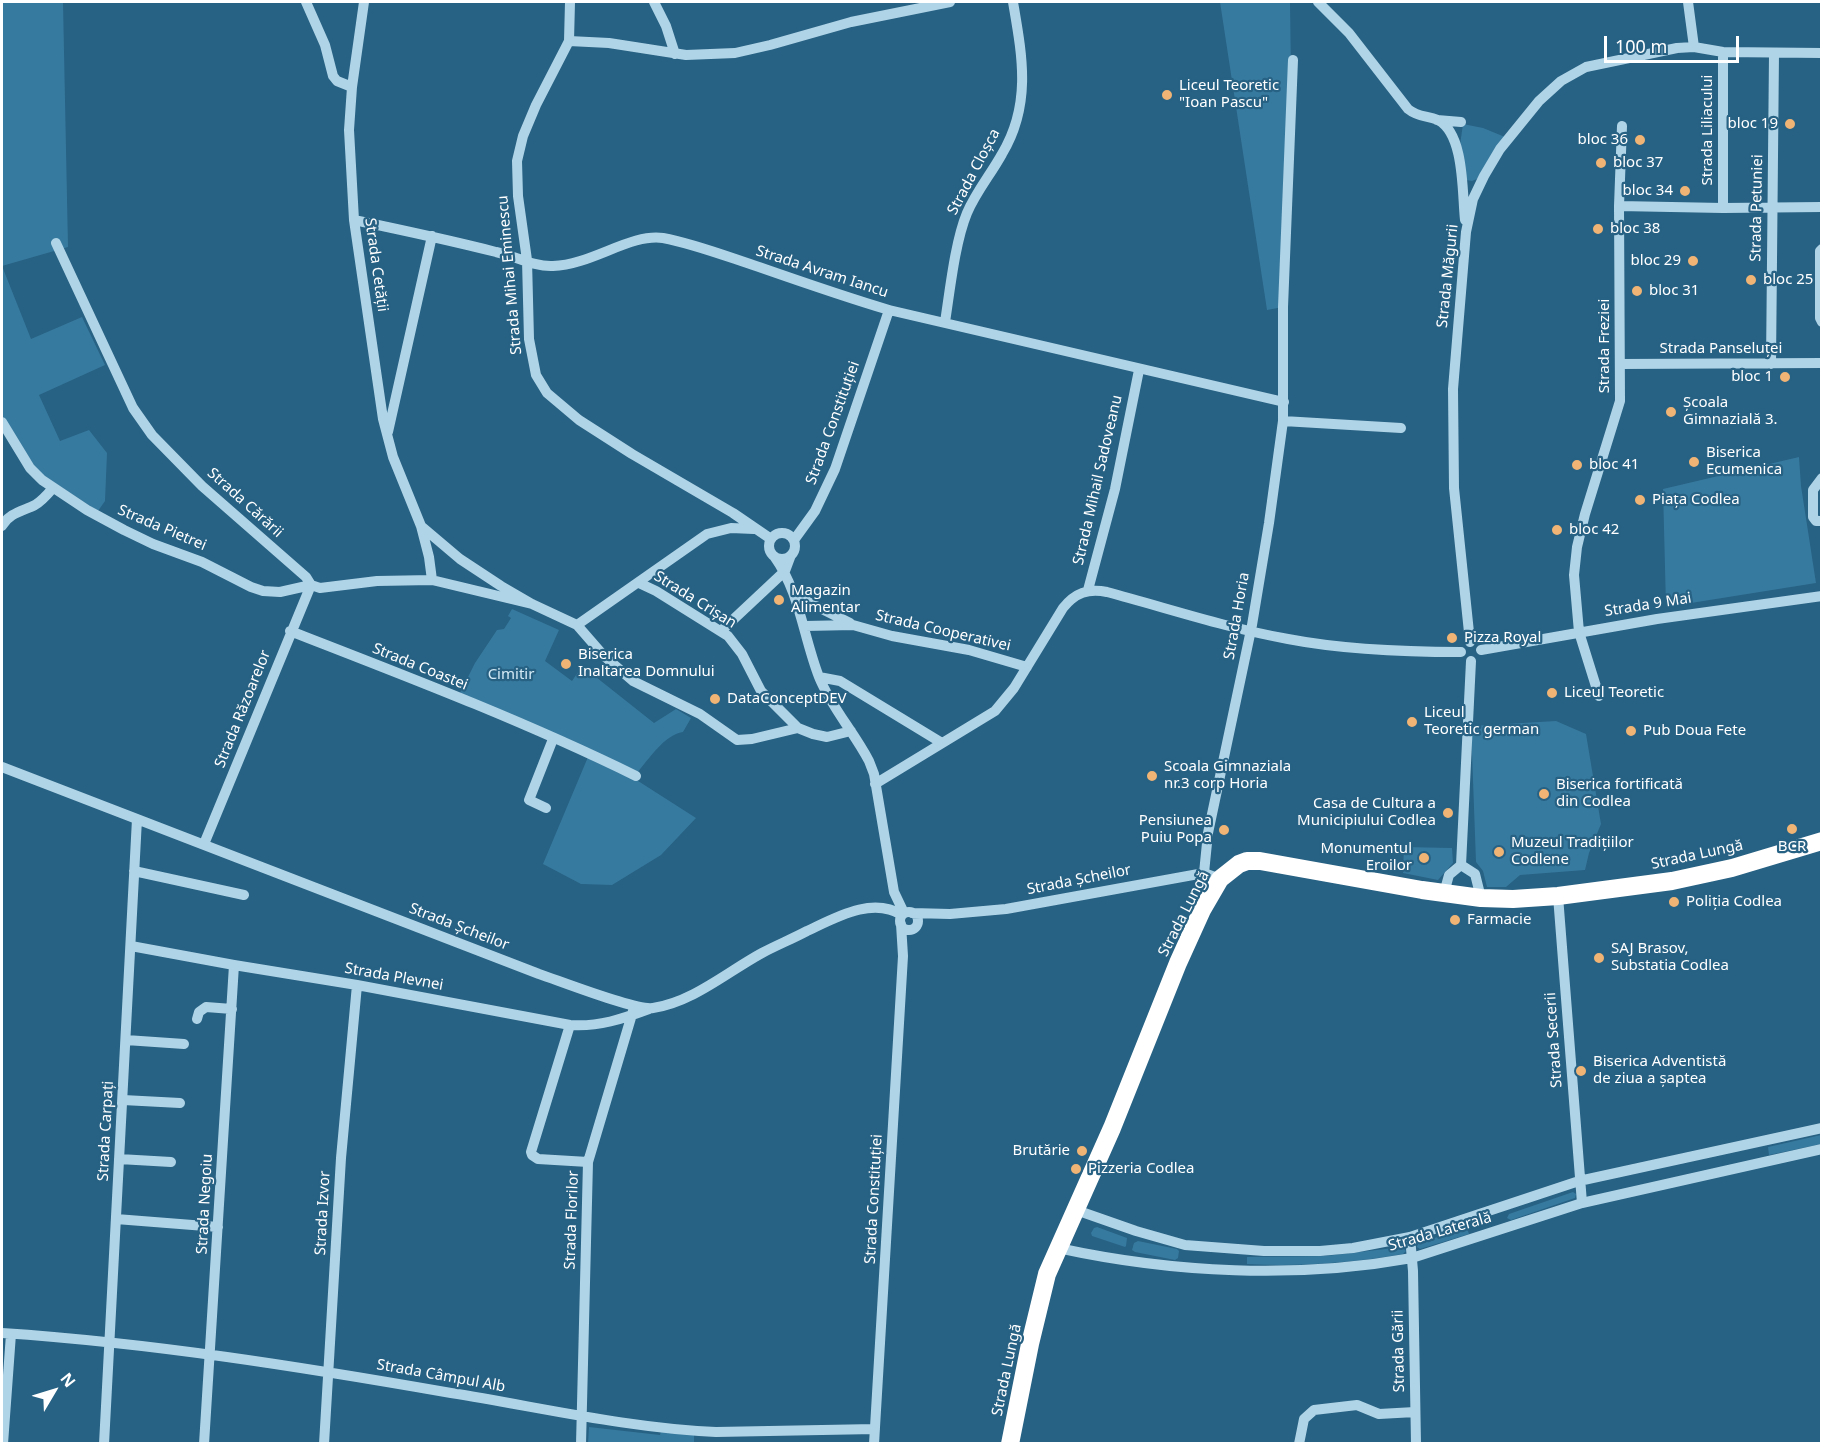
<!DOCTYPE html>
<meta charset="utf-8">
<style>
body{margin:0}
#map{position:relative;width:1823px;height:1445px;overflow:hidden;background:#276183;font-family:"Noto Sans",sans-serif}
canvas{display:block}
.frame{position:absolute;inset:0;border:3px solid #fff;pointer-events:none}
.north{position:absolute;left:24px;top:1361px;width:60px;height:60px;-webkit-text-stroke:4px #276183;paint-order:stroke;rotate:52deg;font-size:16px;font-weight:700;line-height:24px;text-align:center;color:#fff}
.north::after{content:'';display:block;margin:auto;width:21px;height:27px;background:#fff;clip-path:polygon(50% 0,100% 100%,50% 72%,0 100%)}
.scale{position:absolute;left:1604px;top:36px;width:135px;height:27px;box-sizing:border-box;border:3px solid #fff;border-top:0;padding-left:8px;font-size:18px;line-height:21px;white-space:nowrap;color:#fff;-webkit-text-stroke:4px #276183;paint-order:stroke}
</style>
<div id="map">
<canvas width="1823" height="1445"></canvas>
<div class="frame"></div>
<div class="north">N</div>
<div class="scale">100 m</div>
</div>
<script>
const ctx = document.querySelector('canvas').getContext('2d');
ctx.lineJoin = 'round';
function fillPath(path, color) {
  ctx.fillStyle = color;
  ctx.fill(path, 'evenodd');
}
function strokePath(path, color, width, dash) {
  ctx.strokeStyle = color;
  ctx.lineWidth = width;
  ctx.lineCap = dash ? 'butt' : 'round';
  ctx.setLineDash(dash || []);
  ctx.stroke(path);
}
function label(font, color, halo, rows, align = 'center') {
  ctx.font = font + ' "Noto Sans",sans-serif';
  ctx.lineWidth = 4.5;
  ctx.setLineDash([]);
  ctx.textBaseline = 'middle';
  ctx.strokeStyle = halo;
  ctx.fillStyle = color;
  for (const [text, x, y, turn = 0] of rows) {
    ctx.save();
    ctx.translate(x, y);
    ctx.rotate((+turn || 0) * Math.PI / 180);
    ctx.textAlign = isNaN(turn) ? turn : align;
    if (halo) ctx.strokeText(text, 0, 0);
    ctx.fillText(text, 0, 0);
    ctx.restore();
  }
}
const green = new Path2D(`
 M2,2H63L68,247L2,266L31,339L82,317L105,365L39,395L60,441L89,430L107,453L105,501L98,511L35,470L2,415Z
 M1220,2H1290L1291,74L1283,307L1267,310Z
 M1463,124L1483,128L1505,137L1477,179L1472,181L1466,180L1460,145Z
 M1799,457L1801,486L1816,583L1666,607L1663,489Z
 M512,609L559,630L545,661L572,681L582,666L654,723L676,709L691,718L683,732C664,735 649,759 637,773L459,695L475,663L497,630L504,629L511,618L508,616Z
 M1556,721L1586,734L1601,824L1589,853L1585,870L1520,875L1506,887H1487L1483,871L1476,862L1471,726Z
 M588,757L635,779L696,818L661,855L612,885L581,884L543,864Z
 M1404,847L1452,848L1453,863L1438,880L1403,873Z
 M1821,1135V1144L1769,1155L1768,1147Z
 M1573,1192L1576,1194L1575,1198L1511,1220L1507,1218L1509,1214Z
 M1097,1227L1127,1238L1126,1246L1125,1247L1092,1236L1091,1233L1094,1228Z
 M1467,1228L1469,1234L1420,1249L1417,1247L1418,1243Z
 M1138,1241L1177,1249L1179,1251L1178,1258L1175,1260L1135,1252L1132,1250L1134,1243Z
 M1402,1247L1406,1251L1403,1254C1351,1263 1299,1267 1247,1264V1257L1326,1256Z
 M589,1427L660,1435L661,1431L694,1435V1443L588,1444Z`);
const minor = new Path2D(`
 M306,2L325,45L333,76L337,81L352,87
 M364,2L352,87L349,130L354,220L383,419L393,457L421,526L429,557L432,580
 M570,2L569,41L536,105L523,136L517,161L518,196L527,260L529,339L536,375L547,393L579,420L632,454L733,513L771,539
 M654,2L666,26L675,54
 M1318,2L1349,33L1408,109C1419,118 1427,115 1438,120C1465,134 1462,194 1465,220
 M1688,2L1694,47
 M569,41L609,43L686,55L735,53L770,45L851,22L950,2
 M1723,52V208
 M1437,120L1461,122
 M1619,206L1723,208L1822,207
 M354,220C402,230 449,240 496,252C515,256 534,267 553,266C591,265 631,233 663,238C695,244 728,257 759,267C802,282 845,297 889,310L1284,402
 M56,243L133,408L152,435L202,486L306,577L311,585L320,588L377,581L432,580L532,604
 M1822,249L1820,251V318L1822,322
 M945,322C950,290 955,242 967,213C976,192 991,174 1002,154C1032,104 1022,55 1013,2
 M1620,364L1822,363
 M1771,364L1774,53
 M1283,421L1401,428
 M2,422L30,468L42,480L87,510L124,530L153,544L202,562L251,587L263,591L280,592L311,585
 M388,432L432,236
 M1822,478L1813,490V517L1816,521H1822
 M2,526C9,513 23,511 35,505C42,501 47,495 53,488
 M421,526L460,559L501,586L532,604L577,625L604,656L633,681L700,714L737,740L752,739L798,728L813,734L827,737L851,731
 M769 546a13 13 0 1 1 26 0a13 13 0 1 1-26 0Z
 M794,540L815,511L835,469L889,310
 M774,556C800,592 803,636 819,677C831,707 854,732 869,761L874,774L894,892L904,913
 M639,583L656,591L728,636L742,654L761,691L798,728
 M1088,590L1115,489L1139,370
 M794,595L850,623
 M577,625L707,534L731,528L754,529
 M805,626L853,625L892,636L969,650L1027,667
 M290,631C406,676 524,721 636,776
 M721,631L785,571L791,555
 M1470,642L1454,488L1453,389L1466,232L1473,199L1484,176L1500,149L1539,101L1561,81L1586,67L1677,48L1694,47L1723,52L1822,53
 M1481,650L1657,619L1822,596
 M819,677L840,681L942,743
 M1599,696L1579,632L1574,575L1577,547L1585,514L1620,401L1619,206L1622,126
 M2,767L539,974C560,981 636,1011 653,1008C693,1002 727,972 762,953C777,945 792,939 807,931C835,918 872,896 902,915
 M875,784L995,711L1014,688L1063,608C1075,593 1088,588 1107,592C1167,608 1227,628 1288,639C1345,650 1404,652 1461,652
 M546,808L529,800L553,739
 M204,844L311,585
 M1461,865L1471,661
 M1461,865L1475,874L1481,898
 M134,871L244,895
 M1204,873L1208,833L1252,625L1269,523L1283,421V307L1293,60
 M1444,893L1449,875L1461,865
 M1558,896L1582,1203
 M900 921a9 9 0 1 1 18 0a9 9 0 1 1-18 0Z
 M912,913L950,914L1006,909L1204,873L1220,879
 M131,946L234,965L357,985L570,1025C599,1027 622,1019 649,1009
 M197,1019L199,1012L206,1007L232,1009
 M570,1025L531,1152L532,1155L538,1159L588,1162
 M126,1040L184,1044
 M123,1100L180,1103
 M119,1159L171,1162
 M1076,1210L1136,1231L1185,1245L1264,1251H1320L1353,1248L1410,1237L1579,1181L1822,1128
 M116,1219L218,1227
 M1410,1237L1413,1271L1416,1444
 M1058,1248C1173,1273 1296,1279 1412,1258L1582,1203L1822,1149
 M2,1333C152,1343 302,1367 451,1393C539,1407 627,1428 716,1432L875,1429
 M3,1444L11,1334
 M104,1444L137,819
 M204,1444L234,965
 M324,1444L341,1158L357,985
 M581,1444L588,1162L633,1011
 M874,1444L903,956L901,924
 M1299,1444L1304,1419L1314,1410L1357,1405L1379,1414L1415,1412`);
const highway = new Path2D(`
 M1010,1444L1030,1344L1047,1274L1112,1128L1178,963L1202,910L1220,879L1239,864L1247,861H1260L1422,890L1481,898L1513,899L1558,896L1672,881L1732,868L1822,841`);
const markers = [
 [1167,95,6,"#f0b475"],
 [1790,124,6,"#f0b475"],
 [1640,140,6,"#f0b475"],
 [1601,163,6,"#f0b475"],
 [1685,191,6,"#f0b475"],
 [1598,229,6,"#f0b475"],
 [1693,261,6,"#f0b475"],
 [1751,280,6,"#f0b475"],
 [1637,291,6,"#f0b475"],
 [1785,377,6,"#f0b475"],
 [1671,412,6,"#f0b475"],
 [1694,462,6,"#f0b475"],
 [1577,465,6,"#f0b475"],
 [1640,500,6,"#f0b475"],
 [1557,530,6,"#f0b475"],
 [779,600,6,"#f0b475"],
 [1452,638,6,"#f0b475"],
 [566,664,6,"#f0b475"],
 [1552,693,6,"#f0b475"],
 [715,699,6,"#f0b475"],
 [1412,722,6,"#f0b475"],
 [1631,731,6,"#f0b475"],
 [1152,776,6,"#f0b475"],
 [1544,794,6,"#f0b475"],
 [1448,813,6,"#f0b475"],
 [1792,829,6,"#f0b475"],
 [1224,830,6,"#f0b475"],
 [1499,852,6,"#f0b475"],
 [1424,858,6,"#f0b475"],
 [1674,902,6,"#f0b475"],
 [1455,920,6,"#f0b475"],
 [1599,958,6,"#f0b475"],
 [1581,1071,6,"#f0b475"],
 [1082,1151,6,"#f0b475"],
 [1076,1169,6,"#f0b475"]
];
const poiNames = [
 ["Liceul Teoretic",1179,86],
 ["\"Ioan Pascu\"",1179,103],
 ["bloc 19",1778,124,"right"],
 ["bloc 36",1628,140,"right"],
 ["bloc 37",1613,163],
 ["bloc 34",1673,191,"right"],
 ["bloc 38",1610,229],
 ["bloc 29",1681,261,"right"],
 ["bloc 25",1763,280],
 ["bloc 31",1649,291],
 ["bloc 1",1773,377,"right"],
 ["Școala",1683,403],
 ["Gimnazială 3.",1683,420],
 ["Biserica",1706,453],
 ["Ecumenica",1706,470],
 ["bloc 41",1589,465],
 ["Piața Codlea",1652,500],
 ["bloc 42",1569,530],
 ["Magazin",791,591],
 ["Alimentar",791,608],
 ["Pizza Royal",1464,638],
 ["Biserica",578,655],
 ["Inaltarea Domnului",578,672],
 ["Liceul Teoretic",1564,693],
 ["DataConceptDEV",727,699],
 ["Liceul",1424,713],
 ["Teoretic german",1424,730],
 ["Pub Doua Fete",1643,731],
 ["Scoala Gimnaziala",1164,767],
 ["nr.3 corp Horia",1164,784],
 ["Biserica fortificată",1556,785],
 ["din Codlea",1556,802],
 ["Casa de Cultura a",1436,804,"right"],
 ["Municipiului Codlea",1436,821,"right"],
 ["Pensiunea",1212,821,"right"],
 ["Puiu Popa",1212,838,"right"],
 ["Muzeul Tradițiilor",1511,843],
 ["Codlene",1511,860],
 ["BCR",1792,847,"center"],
 ["Monumentul",1412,849,"right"],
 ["Eroilor",1412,866,"right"],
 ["Poliția Codlea",1686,902],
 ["Farmacie",1467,920],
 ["SAJ Brasov,",1611,949],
 ["Substatia Codlea",1611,966],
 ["Biserica Adventistă",1593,1062],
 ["de ziua a șaptea",1593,1079],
 ["Brutărie",1070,1151,"right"],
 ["Pizzeria Codlea",1088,1169]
];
const streetNames = [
 ["Strada Liliacului",1708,130,-90],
 ["Strada Cloșca",974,172,-62],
 ["Strada Petuniei",1757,208,-89],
 ["Strada Cetății",376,265,82],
 ["Strada Avram Iancu",822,272,18],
 ["Strada Mihai Eminescu",510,275,-95],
 ["Strada Măgurii",1448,276,-84],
 ["Strada Freziei",1605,346,-90],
 ["Strada Panseluței",1721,349],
 ["Strada Constituției",833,423,-70],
 ["Strada Mihail Sadoveanu",1098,480,-77],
 ["Strada Cărării",245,503,42],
 ["Strada Pietrei",162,528,23],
 ["Strada Crișan",695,600,32],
 ["Strada 9 Mai",1648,605,-9],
 ["Strada Horia",1237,616,-80],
 ["Strada Cooperativei",943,631,13],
 ["Strada Coastei",420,667,22],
 ["Strada Răzoarelor",243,709,-68],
 ["Strada Lungă",1697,855,-12],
 ["Strada Șcheilor",1079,880,-11],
 ["Strada Lungă",1184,914,-63],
 ["Strada Șcheilor",459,927,21],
 ["Strada Plevnei",394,977,10],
 ["Strada Secerii",1554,1040,-94],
 ["Strada Carpați",106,1131,-87],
 ["Strada Constituției",874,1199,-87],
 ["Strada Negoiu",205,1204,-87],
 ["Strada Izvor",323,1213,-87],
 ["Strada Florilor",572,1220,-88],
 ["Strada Laterală",1440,1232,-16],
 ["Strada Gării",1399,1351,-91],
 ["Strada Lungă",1007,1370,-78],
 ["Strada Câmpul Alb",441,1376,10]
];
const parkNames = [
 ["Cimitir",511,675]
];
fillPath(green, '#377a9f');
strokePath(minor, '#b0d4e7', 10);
strokePath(highway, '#fff', 18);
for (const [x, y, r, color] of markers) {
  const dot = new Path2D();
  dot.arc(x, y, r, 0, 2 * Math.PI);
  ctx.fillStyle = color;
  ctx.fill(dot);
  strokePath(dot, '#276183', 2);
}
label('15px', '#fff', '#276183', poiNames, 'left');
label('15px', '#fff', '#276183', streetNames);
label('15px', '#d3eaf6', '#276183', parkNames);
</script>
